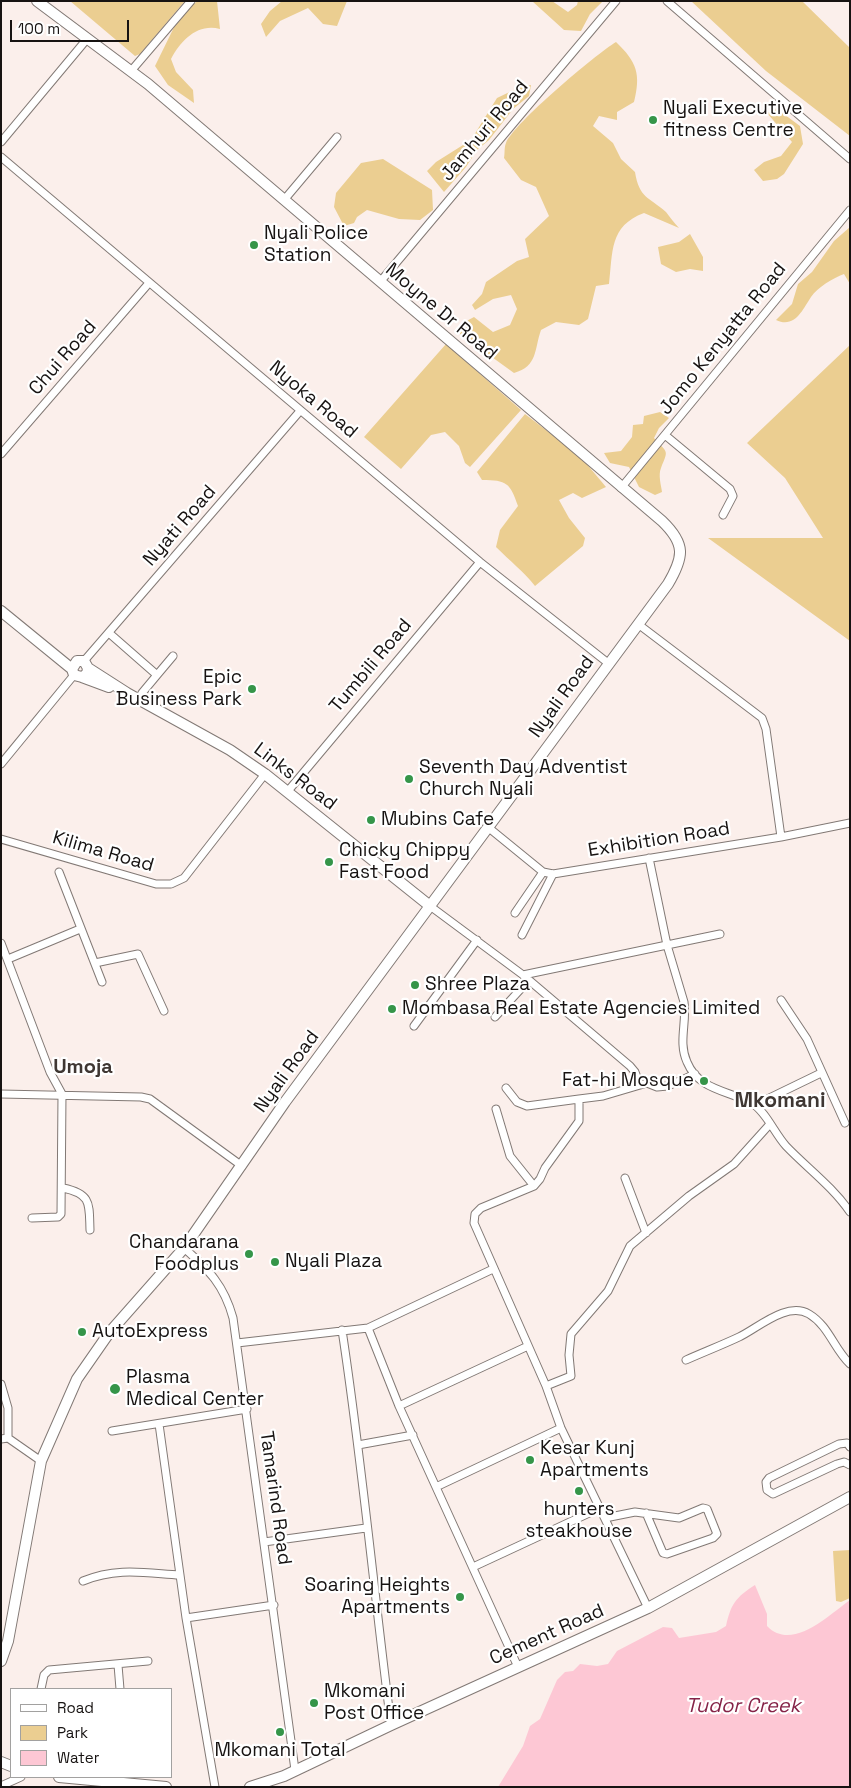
<!DOCTYPE html>
<style>
body{margin:0}
#map{position:relative;width:851px;height:1788px;overflow:hidden;background:#fbefeb;font-family:"Space Grotesk",sans-serif}
canvas{display:block}
.frame{position:absolute;inset:0;border:2px solid #171312;pointer-events:none}
.legend{position:absolute;left:10px;top:1688px;width:162px;height:90px;box-sizing:border-box;background:#fff;border:1px solid #a2a1a0;margin:0;padding:6px 9px;list-style:none;font-size:15px;color:#171312}
.legend li{display:flex;align-items:center;gap:10px;height:25px}
.legend b{width:25px;border:1px solid #a2a1a0}
.scale{position:absolute;left:10px;top:20px;width:119px;height:22px;box-sizing:border-box;border:2px solid #171312;border-top:0;padding-left:6px;font-size:15px;line-height:18px;white-space:nowrap;color:#171312;-webkit-text-stroke:4px #fff;paint-order:stroke}
</style>
<div id="map">
<canvas width="851" height="1788"></canvas>
<div class="frame"></div>
<ul class="legend">
<li><b style="height:6px;background:#fff"></b>Road</li>
<li><b style="height:14px;background:#ebce91"></b>Park</li>
<li><b style="height:14px;background:#fdc7d4"></b>Water</li>
</ul>
<div class="scale">100 m</div>
</div>
<script>
const ctx = document.querySelector('canvas').getContext('2d');
ctx.lineJoin = 'round';
function fillPath(path, color) {
  ctx.fillStyle = color;
  ctx.fill(path, 'evenodd');
}
function strokePath(path, color, width, dash) {
  ctx.strokeStyle = color;
  ctx.lineWidth = width;
  ctx.lineCap = dash ? 'butt' : 'round';
  ctx.setLineDash(dash || []);
  ctx.stroke(path);
}
function label(font, color, halo, rows, align = 'center') {
  ctx.font = font + ' "Space Grotesk",sans-serif';
  ctx.lineWidth = 4.5;
  ctx.setLineDash([]);
  ctx.textBaseline = 'middle';
  ctx.strokeStyle = halo;
  ctx.fillStyle = color;
  for (const [text, x, y, turn = 0] of rows) {
    ctx.save();
    ctx.translate(x, y);
    ctx.rotate((+turn || 0) * Math.PI / 180);
    ctx.textAlign = isNaN(turn) ? turn : align;
    if (halo) ctx.strokeText(text, 0, 0);
    ctx.fillText(text, 0, 0);
    ctx.restore();
  }
}
const green = new Path2D(`
 M70,1H185L140,54L135,56Z
 M198,1H217L220,29C198,23 181,40 171,59L176,72L193,90L194,103L168,85L155,66L182,11Z
 M282,1H347L337,26L323,24L308,8L280,21L266,37L261,24L270,11Z
 M532,1H552L568,12L577,5L578,1H603L590,14L581,31L564,30Z
 M691,1H802L850,48V136L766,71Z
 M616,42C637,62 641,74 634,102L617,112V120L599,116L593,126L613,143L621,159L635,172C639,198 649,197 666,212C670,217 674,223 679,228L644,213C609,226 613,252 609,284L596,286L588,319L579,325L556,322L541,330C534,350 538,366 514,373L460,334L461,324L474,317L493,332L510,325L517,309L511,295L493,299L475,310L472,305L482,294L486,282L517,261L529,257L525,239L549,216L536,187L521,180L504,158C505,154 504,147 506,143C513,124 596,54 616,42Z
 M531,85L529,96L513,109L489,140L477,150L466,167L444,192L427,171L436,162L471,140L497,98L520,87Z
 M777,109L800,126L803,144L784,174L777,179L763,181L754,170L764,162L781,156L792,142L767,113Z
 M383,159L432,190L433,210L420,220L399,219L367,210L357,217L354,223L344,226L334,207L336,193L361,163Z
 M850,227V284L844,274C833,278 818,287 811,297C803,309 795,329 776,320L792,304L798,284L812,272L834,241Z
 M690,234L703,257V271L690,269L676,272L661,264L658,247L679,242Z
 M446,344L521,410L470,467L465,463L459,446L445,432L431,435L401,469L364,437Z
 M850,345V641L708,538H823L785,478L747,443Z
 M660,412L669,418L659,428L654,438C669,454 668,450 661,468C658,475 661,485 662,492L655,495L639,487L629,467L610,463L604,453L621,451L632,437L633,425L643,424L644,416Z
 M525,414L580,456L606,487L582,498L573,493L559,500L569,518L585,538L583,546L535,586C523,571 510,561 496,547L500,530L518,506C510,483 507,480 482,480L477,472Z
 M850,1550V1598L841,1602L836,1601L833,1551Z`);
const water = new Path2D(`
 M755,1585L767,1614V1626C792,1652 829,1615 850,1600V1787H498L523,1746L530,1726L540,1719L557,1680L565,1672L573,1671L580,1664L597,1666L608,1664L617,1651L663,1627L672,1628L679,1638L716,1632L726,1626C731,1604 735,1598 755,1585Z`);
const street = new Path2D(`
 M667,1L850,159
 M131,71L191,1
 M1,142L87,39
 M1,157L480,562L608,663
 M284,200L337,137
 M380,282L616,1
 M665,435L730,489L733,496L723,515
 M1,454L149,283
 M621,488L850,210
 M638,624L762,718L766,729L781,837
 M109,633L157,675L142,693
 M84,661L300,411
 M157,675L173,656
 M1,764L74,675
 M288,791L480,562
 M489,828L543,872L553,874L781,837L850,823
 M1,839L156,884H171L184,878L265,774
 M59,872L102,982
 M430,906L523,975L667,945L649,858
 M515,913L543,872
 M720,934L667,945L684,1002C687,1023 678,1042 687,1062C699,1091 729,1090 753,1104C766,1112 775,1134 786,1146C807,1168 832,1186 850,1212
 M522,935L553,874
 M1,943L50,1072L62,1094L61,1214L58,1217L32,1218
 M8,959L80,929
 M95,963L138,954L164,1011
 M523,975L630,1066L635,1072L640,1085
 M781,1000L807,1039L845,1123
 M495,1017L529,980
 M414,1026L477,940
 M506,1088L517,1102L527,1106L579,1099
 M1,1094L141,1097L150,1099L242,1166
 M755,1105L821,1073
 M496,1109L510,1156L534,1186
 M625,1178L646,1233
 M63,1188C92,1194 89,1204 90,1230
 M184,1248C209,1270 224,1285 233,1318L295,1770
 M368,1328L399,1406L518,1667
 M342,1330C362,1461 374,1593 391,1725
 M237,1343L368,1328L493,1269
 M686,1360C704,1352 722,1345 739,1337C758,1328 787,1301 809,1314C829,1326 834,1349 850,1364
 M1,1384L8,1408V1438
 M546,1386L571,1376L569,1355L571,1334L608,1291L630,1246L689,1196L734,1164L770,1124
 M399,1406L528,1346
 M159,1424L186,1618L215,1787
 M112,1431L247,1409
 M1,1439L8,1438L41,1461
 M358,1445L413,1435
 M850,1447L847,1443L839,1444L769,1478L766,1482L767,1490L773,1494L837,1464L844,1462L850,1465
 M436,1487L561,1428
 M605,1518L635,1512L679,1518L703,1508L707,1509L717,1534L713,1538L667,1554L663,1553L646,1513
 M264,1542L366,1528
 M473,1567L600,1508
 M83,1581C117,1567 145,1573 180,1575
 M648,1608L561,1428L546,1386L474,1223L475,1214L481,1208L534,1186L540,1179L545,1168L579,1121V1099L603,1096L647,1083L657,1087L668,1086L695,1074
 M186,1618L274,1605
 M118,1665L120,1689
 M41,1689L44,1675L49,1670L148,1661
 M1,1786L21,1777`);
const secondary = new Path2D(`
 M1,611L72,669
 M88,668L87,674L82,677L74,675L72,669L77,661H84L88,668L127,693L230,750L265,774L430,906
 M82,677L109,687
 M1,1661L8,1641L41,1461L77,1379L109,1333L184,1248L285,1102L668,584C684,557 686,544 662,521L148,84L37,1
 M1,1762L11,1766
 M59,1777L166,1787
 M250,1787L284,1776L391,1725L648,1608L850,1497`);
const markers = [
 [653,120,5,"#359549"],
 [254,245,5,"#359549"],
 [252,689,5,"#359549"],
 [409,779,5,"#359549"],
 [371,820,5,"#359549"],
 [329,862,5,"#359549"],
 [415,985,5,"#359549"],
 [392,1009,5,"#359549"],
 [704,1081,5,"#359549"],
 [249,1254,5,"#359549"],
 [275,1262,5,"#359549"],
 [82,1332,5,"#359549"],
 [115,1389,6,"#359549"],
 [530,1460,5,"#359549"],
 [579,1491,5,"#359549"],
 [460,1597,5,"#359549"],
 [314,1703,5,"#359549"],
 [280,1732,5,"#359549"]
];
const poiNames = [
 ["Nyali Executive",663,109],
 ["fitness Centre",663,131],
 ["Nyali Police",264,234],
 ["Station",264,256],
 ["Epic",242,678,"right"],
 ["Business Park",242,700,"right"],
 ["Seventh Day Adventist",419,768],
 ["Church Nyali",419,790],
 ["Mubins Cafe",381,820],
 ["Chicky Chippy",339,851],
 ["Fast Food",339,873],
 ["Shree Plaza",425,985],
 ["Mombasa Real Estate Agencies Limited",402,1009],
 ["Fat-hi Mosque",694,1081,"right"],
 ["Chandarana",239,1243,"right"],
 ["Foodplus",239,1265,"right"],
 ["Nyali Plaza",285,1262],
 ["AutoExpress",92,1332],
 ["Plasma",126,1378],
 ["Medical Center",126,1400],
 ["Kesar Kunj",540,1449],
 ["Apartments",540,1471],
 ["hunters",579,1510,"center"],
 ["steakhouse",579,1532,"center"],
 ["Soaring Heights",450,1586,"right"],
 ["Apartments",450,1608,"right"],
 ["Mkomani",324,1692],
 ["Post Office",324,1714],
 ["Mkomani Total",280,1751,"center"]
];
const streetNames = [
 ["Jamhuri Road",485,131,-50],
 ["Moyne Dr Road",441,312,40],
 ["Jomo Kenyatta Road",723,339,-51],
 ["Chui Road",63,358,-49],
 ["Nyoka Road",313,400,40],
 ["Nyati Road",180,526,-49],
 ["Tumbili Road",371,666,-50],
 ["Nyali Road",562,697,-54],
 ["Links Road",295,777,37],
 ["Exhibition Road",659,840,-9],
 ["Kilima Road",103,852,16],
 ["Nyali Road",287,1072,-54],
 ["Tamarind Road",275,1498,82],
 ["Cement Road",547,1635,-24]
];
const neighbourhoodNames = [
 ["Umoja",83,1068]
];
const waterNames = [
 ["Tudor Creek",743,1707]
];
const quarterNames = [
 ["Mkomani",780,1101]
];
fillPath(green, '#ebce91');
fillPath(water, '#fdc7d4');
strokePath(street, '#827975', 9);
strokePath(secondary, '#827975', 12);
strokePath(street, '#fff', 7);
strokePath(secondary, '#fff', 10);
for (const [x, y, r, color] of markers) {
  const dot = new Path2D();
  dot.arc(x, y, r, 0, 2 * Math.PI);
  ctx.fillStyle = color;
  ctx.fill(dot);
  strokePath(dot, '#fff', 2);
}
label('19px', '#171312', '#fff', poiNames, 'left');
label('19px', '#171312', '#fff', streetNames);
label('bold 20px', '#3f3733', '#fff', neighbourhoodNames);
label('italic 20px', '#852247', '#fff', waterNames);
label('bold 21px', '#3f3733', '#fff', quarterNames);
</script>
